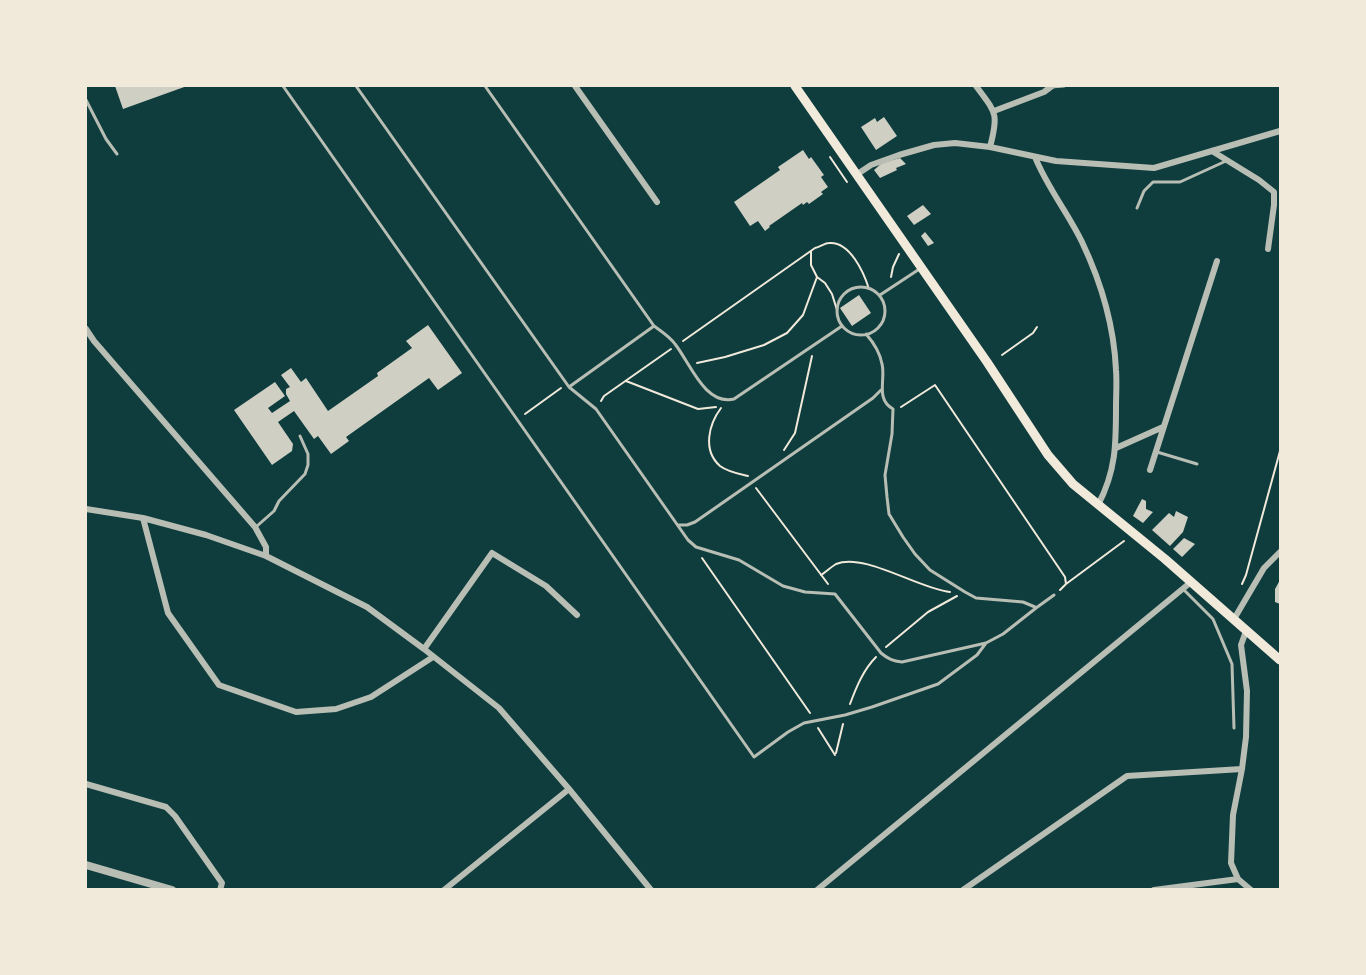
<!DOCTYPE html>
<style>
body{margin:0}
#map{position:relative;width:1366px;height:975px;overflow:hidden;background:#0f3d3e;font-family:Spectral,serif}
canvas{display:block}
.frame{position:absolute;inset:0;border:87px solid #f1e9da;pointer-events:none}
</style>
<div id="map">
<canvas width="1366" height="975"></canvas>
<div class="frame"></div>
</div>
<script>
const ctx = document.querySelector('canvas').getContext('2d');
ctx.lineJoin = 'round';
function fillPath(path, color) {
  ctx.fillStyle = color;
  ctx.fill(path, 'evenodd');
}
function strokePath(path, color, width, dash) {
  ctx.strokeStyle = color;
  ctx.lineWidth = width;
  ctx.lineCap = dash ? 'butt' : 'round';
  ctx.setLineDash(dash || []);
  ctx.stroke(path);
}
const building = new Path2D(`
 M115,86H187L123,109Z
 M884,117L897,136L876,150L861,127L875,118L877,122Z
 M803,150L809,159L811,157L824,175L821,177L828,187L821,192L823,194L809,204L807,202L803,205L802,203L769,226L770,227L765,231L758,221L750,226L734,202L780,170L778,167Z
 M900,158L906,164L896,168L897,170L880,178L874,170L882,163Z
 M923,205L931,214L914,225L907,216Z
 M925,232L934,243L928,246L921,236Z
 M859,295L871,313L852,326L840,308Z
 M428,325L462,373L438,390L429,378L346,437L349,441L331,454L318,436L314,439L294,411L278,422L293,444L292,451L272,465L234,410L275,382L285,396L268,408L272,413L290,401L286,394V389L290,387L281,375L291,368L301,382L306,378L328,411L378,376L377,373L412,348L406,341Z
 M1142,499L1146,501V509L1153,512L1143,523L1133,516Z
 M1176,511L1188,517L1183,532L1170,546L1152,530L1169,513L1174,517Z
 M1184,538L1195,544L1182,557L1173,549Z
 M1280,580V604L1275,602V589Z`);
const path = new Path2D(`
 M830,157L847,182
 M811,251V265L817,277L825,283L832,294L837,310
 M891,277L893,267L899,254
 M683,341L815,248C820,247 825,243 829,243C850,241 864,273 869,289
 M1002,355L1033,333L1037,327
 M697,363L725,357L764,345L787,333L803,315L817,277
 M626,381L698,409L716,407
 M601,401L604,396L671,349
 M901,407L935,385L1065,577L1066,584L1060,590
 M721,408C709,424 702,450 720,466C728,472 739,474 748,476
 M525,414L561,388
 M784,450L795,433L812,356
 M756,488L828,584
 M702,558L810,713
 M821,575C826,572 831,567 836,564C864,552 919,589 950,592
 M1066,584L1124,541
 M1242,584L1246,575L1280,451
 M886,647L928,612L957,596
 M850,704C856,688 863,670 876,657
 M818,728L835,755
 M836,753L843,724`);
const service = new Path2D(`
 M283,86L754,757L788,732L804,723L845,715L872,707L938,684L977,655L986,643
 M356,86L569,387L596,409L688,540L696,547L739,560L783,586L805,592L835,594L881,653C888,659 893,661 902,662L986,643L1003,634L1036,608L1054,595
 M485,86L654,326C661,331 670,337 675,344C690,363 705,406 734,399L842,326
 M1051,87L1064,86
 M86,100L106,139L117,154
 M1137,208L1144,191L1153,182H1180L1226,161
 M837 311a24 24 0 1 1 48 0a24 24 0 1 1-48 0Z
 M880,295L921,268
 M866,334C874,343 880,353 882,364C886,379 875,399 893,409L892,434L885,475L887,497L889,514L903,537L915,554L930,570L965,592L976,598L1023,602L1035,607
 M569,387L654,326
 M1157,452L1197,464
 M678,525H687L695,522L873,398L881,390
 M257,526L274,511L279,501L305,474L308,465V454L300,436
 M1184,590L1213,619L1232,664L1234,728`);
const minor = new Path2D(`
 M575,86L657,202
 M976,86C996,113 999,113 990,147
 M994,111L1044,92L1052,86
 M1212,151L1259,180L1274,192V205L1268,249
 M1035,157C1047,187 1068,213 1082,242C1101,282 1114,326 1116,370C1117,382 1116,395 1116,407C1116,444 1116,471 1098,505
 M856,175L871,165L899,155L934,145L955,143L990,147L1056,161L1154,168L1280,131
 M86,329L94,341L255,527L266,547V556
 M1116,448L1163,427
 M1150,470L1217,261
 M86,509L143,518L206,535L266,556L367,607L424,649L499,708L569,789L651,890
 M143,518L168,613L219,685L296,712L336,709L371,697L433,657
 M1234,619L1264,568L1280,552
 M1246,631L1241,645L1247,691L1246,737L1242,769L1233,815L1231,863L1238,879L1251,890
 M424,649L492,553L546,586L577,615
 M86,784L166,807L175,816L222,883L220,890
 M444,890L569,789
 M817,890L1191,582
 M963,890L1127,776L1242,769
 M1154,890L1238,879`);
const tertiary = new Path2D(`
 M86,865L172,890`);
const primary = new Path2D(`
 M795,86L987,362L1048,455L1073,484L1165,559L1280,660`);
fillPath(building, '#cfcfc3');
strokePath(path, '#f1e9da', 2);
strokePath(service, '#b8beb3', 3);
strokePath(minor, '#b8beb3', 6);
strokePath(tertiary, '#b8beb3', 8);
strokePath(primary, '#f1e9da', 9);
</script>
